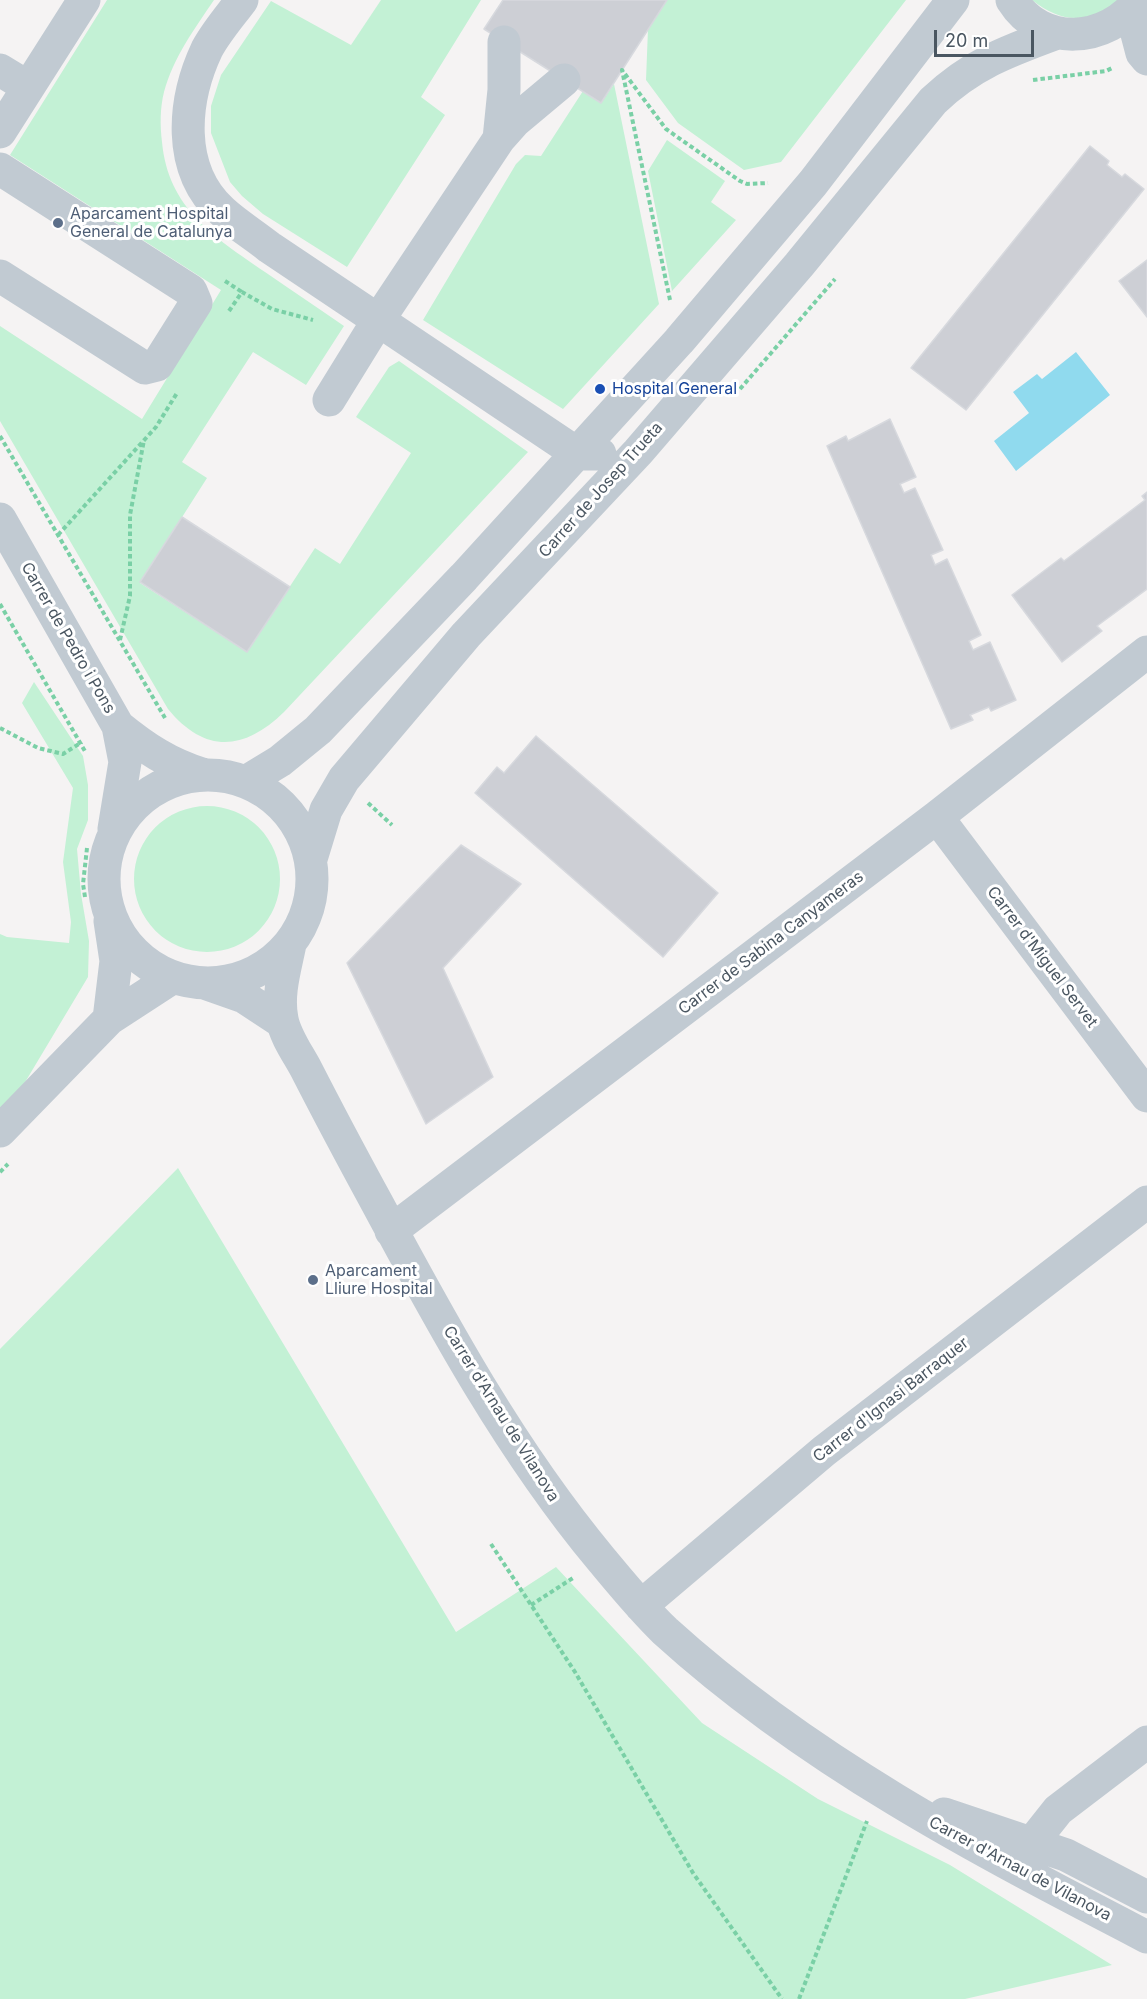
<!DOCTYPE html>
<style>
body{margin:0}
#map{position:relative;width:1147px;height:1999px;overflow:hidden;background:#f5f3f3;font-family:Inter,sans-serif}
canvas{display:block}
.scale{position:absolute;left:934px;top:30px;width:100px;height:27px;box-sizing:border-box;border:3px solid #4a5661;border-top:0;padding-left:8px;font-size:18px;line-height:21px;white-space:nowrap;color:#4a5661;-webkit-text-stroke:4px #fff;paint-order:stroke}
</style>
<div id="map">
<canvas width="1147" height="1999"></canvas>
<div class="scale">20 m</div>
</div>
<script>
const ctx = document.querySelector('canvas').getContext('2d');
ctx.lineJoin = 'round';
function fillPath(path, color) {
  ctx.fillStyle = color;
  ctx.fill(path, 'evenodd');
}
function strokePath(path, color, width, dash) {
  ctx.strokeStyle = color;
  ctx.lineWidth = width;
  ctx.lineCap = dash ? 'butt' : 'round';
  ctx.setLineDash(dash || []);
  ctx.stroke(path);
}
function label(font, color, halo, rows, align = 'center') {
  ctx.font = font + ' Inter,sans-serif';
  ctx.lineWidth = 6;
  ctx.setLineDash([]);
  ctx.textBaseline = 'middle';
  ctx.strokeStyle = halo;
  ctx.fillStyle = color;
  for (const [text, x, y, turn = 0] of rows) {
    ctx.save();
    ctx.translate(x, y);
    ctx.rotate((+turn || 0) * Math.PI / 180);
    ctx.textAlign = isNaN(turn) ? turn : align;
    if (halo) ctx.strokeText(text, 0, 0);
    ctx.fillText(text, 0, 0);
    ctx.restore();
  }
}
const green = new Path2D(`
 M107,0H214C195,28 173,58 164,92C160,108 160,125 162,142C168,208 214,237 265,272C291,290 318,308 344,326L306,385L253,352L182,462L207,478L140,583L247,652L315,548L340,564L411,453L356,417L389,367L399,361L528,452L284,712C244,751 205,754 168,709L0,421V326L142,419L221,290L10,155Z
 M381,0H481L421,97L445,115L347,267L263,214L242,196L230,182L211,133V106L221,75L271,1L351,45Z
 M667,0H906L781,162L744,170L678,123L646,80L648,29Z
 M1032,0H1119C1088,24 1063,24 1032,0Z
 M614,84L659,304L563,409L423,320L516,164L525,155L541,156L583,91L601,103Z
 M667,140L725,181L711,202L736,220L672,291L648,171Z
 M34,682L83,756L88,785V820L77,849L81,894L89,941L88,977L21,1089L0,1110V934L7,937L69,943L71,922L63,862L73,788L22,703Z
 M134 879a73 73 0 1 1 146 0a73 73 0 1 1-146 0Z
 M178,1168L456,1632L556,1567L702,1723L818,1799L950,1865L1112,1965L965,1999H0V1349Z`);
const water = new Path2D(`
 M1076,352L1110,395L1016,471L994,441L1029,413L1013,392L1037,374L1042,379Z`);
const building = new Path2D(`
 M503,0H667L601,103L484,29Z
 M1090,146L1109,161L1107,165L1122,177L1125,174L1144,189L966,410L911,368Z
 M1147,260V317L1119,281Z
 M890,419L916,477L900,484L904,493L915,488L943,550L931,555L935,565L947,559L981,635L969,641L973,650L990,642L1016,700L991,711L989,707L970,715L973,720L951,729L827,446L846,436L848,441Z
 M1147,492V589L1097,626L1102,631L1062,662L1012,595L1061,558L1064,561L1145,500L1142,496Z
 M182,517L290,587L247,652L140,582Z
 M536,736L718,893L663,957L475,793L497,767L504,773Z
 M461,845L521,884L443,968L493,1077L426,1124L347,963Z`);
const path = new Path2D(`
 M1033,80L1106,71L1114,67
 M225,281L242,292
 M670,300L622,70L666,129L740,181L747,184L768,183
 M229,311L242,292L272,309L313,320
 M740,389L835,279
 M0,436L165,718
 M58,535L156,427L177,393
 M0,604L86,753
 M120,640L130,596V515L144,440
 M0,728L38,748L63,754L82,742
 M368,803L392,825
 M85,897L83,884L87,848
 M0,1172L8,1164
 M491,1544L575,1672L693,1873L782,1999
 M531,1605L573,1578
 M799,1999L867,1821`);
const minor = new Path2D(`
 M242,0C230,16 216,32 207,49C183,100 176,169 222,211C236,224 254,235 269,247L578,454H600
 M1012,0C1042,48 1107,43 1139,0
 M1131,11L1142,53L1147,59
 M0,70L28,87
 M0,132L84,0
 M499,139L504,90V42
 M0,169L191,291L196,303L157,365L145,368L0,276
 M329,400L379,319L499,139L515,121L564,80
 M0,519L118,726L125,762L114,829
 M118,726C145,748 169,764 202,774
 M104 879a104 104 0 1 1 208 0a104 104 0 1 1-208 0Z
 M247,781L280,761L318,730L464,577L679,341L813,183L953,0
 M937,817L1147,1096
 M311,859L326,810L344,779L466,635L638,452L799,265L933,101C972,64 1008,51 1057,33
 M290,944C285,969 277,994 282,1019C285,1036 298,1054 306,1069C329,1114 353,1159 377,1203C443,1326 511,1451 601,1559C621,1583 642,1609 665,1631C808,1761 977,1849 1147,1937
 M207,984L244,997L282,1022
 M109,1019L116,961L110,921
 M0,1131L109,1019L172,978
 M391,1231L937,817L1147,652
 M641,1606L824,1451L1147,1202
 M944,1814L1066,1855L1147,1897
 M1031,1844L1058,1810L1147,1742`);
const markers = [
 [58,223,6,"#5c6f8a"],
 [600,389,6,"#1a4fb4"],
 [313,1280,6,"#5c6f8a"]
];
const serviceNames = [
 ["Aparcament Hospital",70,214],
 ["General de Catalunya",70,232],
 ["Aparcament",325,1271],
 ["Lliure Hospital",325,1289]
];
const transitNames = [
 ["Hospital General",612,389]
];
const streetNames = [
 ["Carrer de Josep Trueta",601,490,-48],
 ["Carrer de Pedro i Pons",68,638,60],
 ["Carrer de Sabina Canyameras",771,943,-37],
 ["Carrer d'Miguel Servet",1042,957,53],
 ["Carrer d'Ignasi Barraquer",891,1400,-38],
 ["Carrer d'Arnau de Vilanova",501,1414,58],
 ["Carrer d'Arnau de Vilanova",1020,1869,28]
];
fillPath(green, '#c3f1d5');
fillPath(water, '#90daee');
fillPath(building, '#cdcfd5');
strokePath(building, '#d7d9de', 1.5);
strokePath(path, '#7ad0a6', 4, [4.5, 3]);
strokePath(minor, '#c1cad2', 33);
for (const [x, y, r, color] of markers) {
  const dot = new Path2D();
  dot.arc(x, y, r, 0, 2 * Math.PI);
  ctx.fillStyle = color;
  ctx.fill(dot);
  strokePath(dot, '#fff', 2);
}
label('16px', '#4e5e75', '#fff', serviceNames, 'left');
label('16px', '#164399', '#fff', transitNames, 'left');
label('16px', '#4a5661', '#fff', streetNames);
</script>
